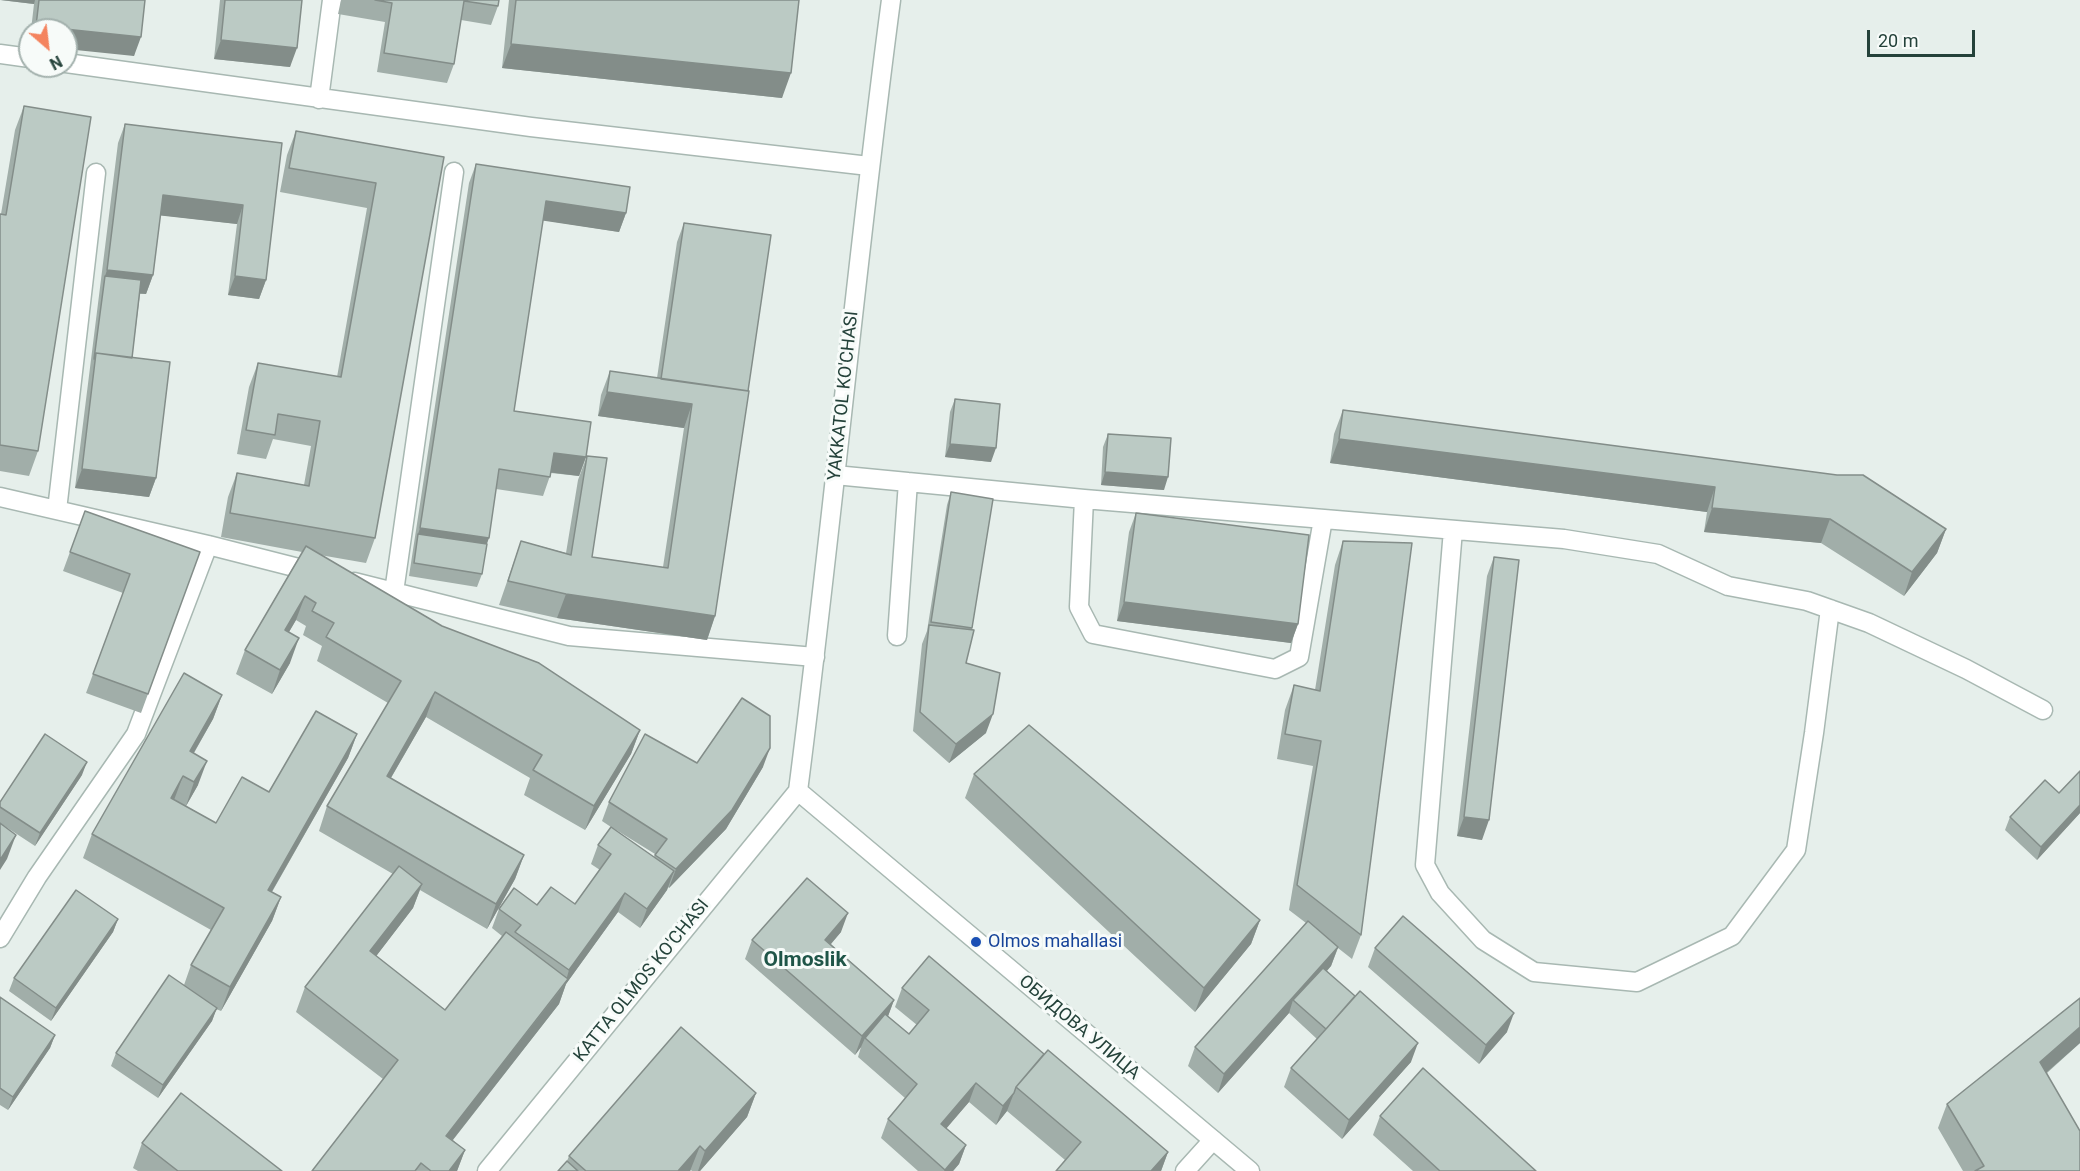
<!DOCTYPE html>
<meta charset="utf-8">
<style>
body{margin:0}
#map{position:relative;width:2080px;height:1171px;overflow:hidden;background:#e6efeb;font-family:Roboto,sans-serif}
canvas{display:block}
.north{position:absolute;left:18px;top:18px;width:60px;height:60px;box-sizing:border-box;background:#f7fbf9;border:2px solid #a3b1ad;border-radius:50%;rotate:152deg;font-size:16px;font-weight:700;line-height:24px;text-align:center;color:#24423a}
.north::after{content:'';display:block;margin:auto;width:21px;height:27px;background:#f4845f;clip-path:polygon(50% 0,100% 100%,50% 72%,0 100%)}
.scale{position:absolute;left:1867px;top:30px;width:108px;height:27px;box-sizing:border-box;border:3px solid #24423a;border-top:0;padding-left:8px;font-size:18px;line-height:21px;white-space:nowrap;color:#24423a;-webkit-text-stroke:4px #f7fbf9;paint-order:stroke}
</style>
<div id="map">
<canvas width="2080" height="1171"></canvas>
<div class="north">N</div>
<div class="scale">20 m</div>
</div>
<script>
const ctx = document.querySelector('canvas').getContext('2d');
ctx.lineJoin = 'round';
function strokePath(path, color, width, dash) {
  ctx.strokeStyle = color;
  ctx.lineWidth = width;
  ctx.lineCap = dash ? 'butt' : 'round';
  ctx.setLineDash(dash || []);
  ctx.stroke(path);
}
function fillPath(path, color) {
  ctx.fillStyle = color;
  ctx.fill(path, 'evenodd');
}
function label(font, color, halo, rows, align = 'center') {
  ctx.font = font + ' Roboto,sans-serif';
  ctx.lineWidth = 6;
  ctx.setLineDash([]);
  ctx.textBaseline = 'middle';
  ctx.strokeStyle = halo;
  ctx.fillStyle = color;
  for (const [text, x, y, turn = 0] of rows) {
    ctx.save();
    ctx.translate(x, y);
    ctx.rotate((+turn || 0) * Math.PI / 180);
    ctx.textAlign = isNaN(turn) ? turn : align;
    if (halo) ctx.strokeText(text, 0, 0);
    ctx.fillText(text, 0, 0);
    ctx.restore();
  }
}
const service = new Path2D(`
 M835,475L1084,499L1564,539L1658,554L1728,586L1807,601L1869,623L1966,669L2043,710
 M1084,499L1079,607L1093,634L1275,669L1299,657L1323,519
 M1453,530L1425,865L1440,893L1483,940L1534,972L1637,982L1732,936L1796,850L1814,733L1830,609
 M897,636L908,482`);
const minor = new Path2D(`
 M0,54L30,58
 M66,63L531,127L869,166
 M319,99L332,0
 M0,497L208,545L318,573
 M57,510L96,173
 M354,582L569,636L815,657
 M394,592L454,172
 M0,938L37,877L136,734L208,545
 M1185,1171L1213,1140`);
const tertiary = new Path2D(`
 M798,791C832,528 856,263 891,0
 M798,791L1250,1171
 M487,1171L798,791`);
const wall = new Path2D(`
 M0,0H145L134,56L66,30H31L34,4Z
 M220,0H302L290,67L214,59Z
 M341,0H499L498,6L491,25L461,20L454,64L447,83L377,72L385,22L338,14Z
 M509,0H799L782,98L502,68Z
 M24,106L38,451L29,476L0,471V214H1L15,130Z
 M125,124L282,143L266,280L259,299L228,295L237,224L160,215L153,275L146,294H140L132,358L156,478L149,497L75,488L118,143Z
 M296,131L444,157L375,538L366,563L320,555L442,626L640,730L631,754L585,830L524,795L530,778L426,717L391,778L524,855L515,879L487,929L420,890L413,908L376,956L445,1010L502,936L492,928L499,909L537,905L575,904L600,870L591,864L598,845L611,827L602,821L609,802L697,763L763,767L726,829L669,888L668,887L667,890L640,928L618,912L566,984L559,1004L453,1140L465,1150L457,1171H312L383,1079L296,1012L305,987L393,874L319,831L327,806L388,703L317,661L322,646L303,635L306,626L296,620L289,632L290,663L272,694L236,674L245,650L302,552L221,537L228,497L237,473L304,485L311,446L273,439L266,459L237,454L249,387L258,363L337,377L367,208L280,192L287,155ZM613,828L655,854L654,857Z
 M476,164L626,213L619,232L543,220L514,411L586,457L579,476L551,473L543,496L496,489L482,574L477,587L409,576L469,183Z
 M684,223L715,616L707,640L557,618L499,605L521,541L566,553L578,480L587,456L592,557L663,567L684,428L598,416L601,395L610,371L657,378L677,242Z
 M955,399L991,462L945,457L950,412Z
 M1343,410L1946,529L1937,553L1904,596L1821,543L1704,532L1707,512L1330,463L1334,434Z
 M1108,434L1164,490L1101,485L1103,447Z
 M951,492L972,628L966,663L986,733L949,763L913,731L922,644L927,631L947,505Z
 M85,511L200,552L141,713L86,693L123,593L63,571Z
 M1136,513L1298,624L1291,643L1117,621L1129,532Z
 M1343,541L1361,935L1352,959L1338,948L1331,966L1327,971L1411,1062L1342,1139L1284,1087L1291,1068L1317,1039L1289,1013L1218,1093L1188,1066L1195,1047L1306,923L1289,910L1313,766L1277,759L1285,710L1294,685L1315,690L1335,565Z
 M1494,557L1482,840L1457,836L1487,576Z
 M222,695L213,719L194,753L198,785L186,806L216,823L269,792L357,734L348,758L272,892L281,897L272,921L221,1011L216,1009L212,1021L158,1098L111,1066L116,1053L184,985L191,965L211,930L83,858L92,834Z
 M2080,771V813L2037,860L2005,830L2010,817L2059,793Z
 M974,774L1260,920L1251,944L1195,1012L965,798Z
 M82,775L35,846L0,823V802Z
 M118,919L113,932L51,1021L9,991L14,978Z
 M841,932L831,944L894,1000L888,1016L909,1034L917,1025L895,1007L902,988L1044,1054L1168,1152L1161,1171H1056L1065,1160L1007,1111L996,1125L969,1102L946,1128L966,1145L959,1164L953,1171H918L881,1138L888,1119L905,1098L858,1057L861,1047L855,1055L745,959L752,940Z
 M1375,948L1507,1032L1479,1064L1368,967Z
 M0,997L55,1035L50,1048L8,1110L0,1105Z
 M2080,998V1043L2047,1073L2080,1171H1963L1938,1128L1947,1104Z
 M756,1093L747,1117L700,1171H692L691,1170L690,1171H558L567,1161L569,1156Z
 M1380,1116L1536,1171H1413L1373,1135Z
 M142,1143L282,1171H138L133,1168Z`);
const shadedWall = new Path2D(`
 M1,0H35L34,4Z
 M36,26L141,37L134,56L66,49V30H34Z
 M221,40L297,48L290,67L214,59Z
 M511,44L791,73L782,98L502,68Z
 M163,195L243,205L237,224L156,215Z
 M546,201L626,213L619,232L539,220Z
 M107,270L153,275L146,294L103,289L105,276Z
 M235,276L266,280L259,299L228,295Z
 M607,392L692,404L684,428L598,416Z
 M1339,439L1715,487L1707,512L1330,463Z
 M950,444L996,448L991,462L945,457Z
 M554,453L586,457L579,476L547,472Z
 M82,469L156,478L149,497L75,488Z
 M1105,472L1168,477L1164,490L1101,485Z
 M1712,508L1830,519L1821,543L1704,532Z
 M420,528L489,538L482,557L418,534Z
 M1946,529L1937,553L1904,596L1912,572Z
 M566,594L715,616L707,640L557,618Z
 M305,596L296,620L276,654L285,630Z
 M1124,602L1298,624L1291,643L1117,621Z
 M299,638L290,663L272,694L280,670Z
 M435,692L426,717L378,800L387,776Z
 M222,695L213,719L181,775L190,751Z
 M993,714L986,733L949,763L956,744Z
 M640,730L631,754L585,830L594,806Z
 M357,734L348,758L259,914L268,890Z
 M770,748L763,767L726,829L669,888L676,869Z
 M207,761L198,785L186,806L194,782Z
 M87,762L82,775L35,846L40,833Z
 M183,776L174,800L171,798Z
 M2080,805V813L2037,860L2041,847Z
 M1464,817L1489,820L1482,840L1457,836Z
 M16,835L7,859L0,870V860Z
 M524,855L515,879L487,929L496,904Z
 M674,871L667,890L640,928L647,909Z
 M422,884L413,908L361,976L370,951Z
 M625,893L618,912L566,984L559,1004L437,1160L446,1136L565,984L569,970Z
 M281,897L272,921L221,1011L230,987Z
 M848,913L841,932L818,959L825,940Z
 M118,919L113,932L51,1021L56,1008Z
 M1260,920L1251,944L1195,1012L1204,988Z
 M1338,947L1331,966L1297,1004L1293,1000L1289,1013L1218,1093L1224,1074Z
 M894,1000L887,1019L865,1038L861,1047L855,1055L862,1036Z
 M217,1008L212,1021L158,1098L163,1085Z
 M1514,1013L1507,1032L1479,1064L1486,1045Z
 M2080,1027V1043L2031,1086L2040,1062Z
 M55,1035L50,1048L8,1110L13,1097Z
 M1418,1043L1411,1062L1342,1139L1349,1120Z
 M976,1083L969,1102L934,1143L941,1124Z
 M756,1093L747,1117L700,1171H698L705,1151Z
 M1014,1093L1007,1111L996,1125L1003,1106Z
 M966,1145L959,1164L953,1171H944Z
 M700,1146L690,1171H678Z
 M465,1150L457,1171H449Z
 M1168,1152L1161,1171H1151Z`);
const building = new Path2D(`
 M39,0H145L141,37L36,26Z
 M225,0H302L297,48L221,40Z
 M375,0H499L498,6L464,1L454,64L384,53L392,3Z
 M516,0H799L791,73L511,44Z
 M24,106L91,117L38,451L0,445V214L6,215Z
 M125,124L282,143L266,280L235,276L243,205L163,195L153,275L107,270Z
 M296,131L444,157L375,538L230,513L237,473L309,486L320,421L278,414L275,435L246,430L258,363L341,377L376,183L289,168Z
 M476,164L630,187L626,213L546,201L514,411L591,422L586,457L554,453L550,477L499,469L489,538L420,528Z
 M684,223L771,235L748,391L661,379Z
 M105,276L141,280L132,358L96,353L94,359Z
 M96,353L170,362L156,478L82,469Z
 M610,371L749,391L715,616L566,594L508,581L521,541L571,555L587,456L607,458L592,557L668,568L692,404L607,392Z
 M955,399L1000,404L996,448L950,444Z
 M1343,410L1837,475H1863L1946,529L1912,572L1830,519L1712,508L1715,487L1339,439Z
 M1108,434L1171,438L1168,477L1105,472Z
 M951,492L993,499L972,628L931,622Z
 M85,511L200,552L148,694L93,674L130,574L70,552Z
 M1136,513L1309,535L1298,624L1124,602Z
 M418,534L487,544L482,574L414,563Z
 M1343,541L1412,543L1361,935L1297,885L1321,741L1285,734L1294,685L1320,691Z
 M306,546L442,626L539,663L640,730L594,806L533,770L542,755L435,692L387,776L524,855L496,904L327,806L401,681L326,637L334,623L312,611L316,603L305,596L285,630L299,638L280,670L245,650Z
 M1494,557L1519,560L1489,820L1464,817Z
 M929,625L974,630L966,663L1000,673L993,714L956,744L920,712Z
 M184,673L222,695L190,751L207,761L194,782L183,776L171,798L216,823L242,777L269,792L316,711L357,734L268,890L281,897L230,987L191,965L224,908L92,834Z
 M742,698L770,716V748L732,810L676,869L655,855L667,839L609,802L645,734L697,763Z
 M1029,725L1260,920L1204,988L974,774Z
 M45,734L87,762L40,833L0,807V802Z
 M2080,771V805L2041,847L2010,817L2045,780L2059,793Z
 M0,823L16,835L0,860Z
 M611,827L674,871L647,909L625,893L569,970L515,932L521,925L499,909L514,888L537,905L551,887L575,904L611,854L598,845Z
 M399,866L422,884L370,951L445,1010L506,932L568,979L446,1136L465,1150L449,1171H431L421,1163L415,1171H312L398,1060L305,987Z
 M807,878L848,913L825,940L894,1000L862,1036L752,940Z
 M76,890L118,919L56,1008L14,978Z
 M1403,916L1514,1013L1486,1045L1375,948Z
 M1308,921L1338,947L1224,1074L1195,1047Z
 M929,956L1044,1054L1016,1087L1014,1093L1003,1106L976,1083L941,1124L966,1145L945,1170L888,1119L917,1084L865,1038L885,1014L909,1034L929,1010L902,988Z
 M1323,968L1355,996L1326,1029L1293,1000Z
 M169,975L217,1008L163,1085L116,1053Z
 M1360,991L1418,1043L1349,1120L1291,1068Z
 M0,997L55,1035L13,1097L0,1088Z
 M2080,998V1027L2040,1062L2080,1131V1171H1975L1984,1166L1947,1104Z
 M681,1027L756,1093L705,1151L700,1146L678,1171H586L569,1156Z
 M1048,1050L1168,1152L1151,1171H1056L1081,1142L1016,1087Z
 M1423,1068L1536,1171H1440L1380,1116Z
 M181,1093L282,1171H178L142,1143Z
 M567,1161L578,1171H558Z`);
const markers = [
 [976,942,6,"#1a4fb4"]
];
const streetNames = [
 ["YAKKATOL KO'CHASI",844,396,-84],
 ["KATTA OLMOS KO'CHASI",642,981,-51],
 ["ОБИДОВА УЛИЦА",1079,1028,40]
];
const transitNames = [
 ["Olmos mahallasi",988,942]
];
const quarterNames = [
 ["Olmoslik",805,961]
];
strokePath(service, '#a8b8b2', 21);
strokePath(minor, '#a8b8b2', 21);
strokePath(tertiary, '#a8b8b2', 21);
strokePath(service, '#fff', 18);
strokePath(minor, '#fff', 18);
strokePath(tertiary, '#fff', 18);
fillPath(wall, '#a1aea9');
fillPath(shadedWall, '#838d89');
fillPath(building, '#bbcac4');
strokePath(building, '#838d89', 1.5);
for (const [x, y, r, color] of markers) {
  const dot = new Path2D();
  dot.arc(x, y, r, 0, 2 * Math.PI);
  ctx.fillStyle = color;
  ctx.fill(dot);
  strokePath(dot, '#f7fbf9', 2);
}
label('18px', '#24423a', '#f7fbf9', streetNames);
label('18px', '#164399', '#f7fbf9', transitNames, 'left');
label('bold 21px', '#1f5548', '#f7fbf9', quarterNames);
</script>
